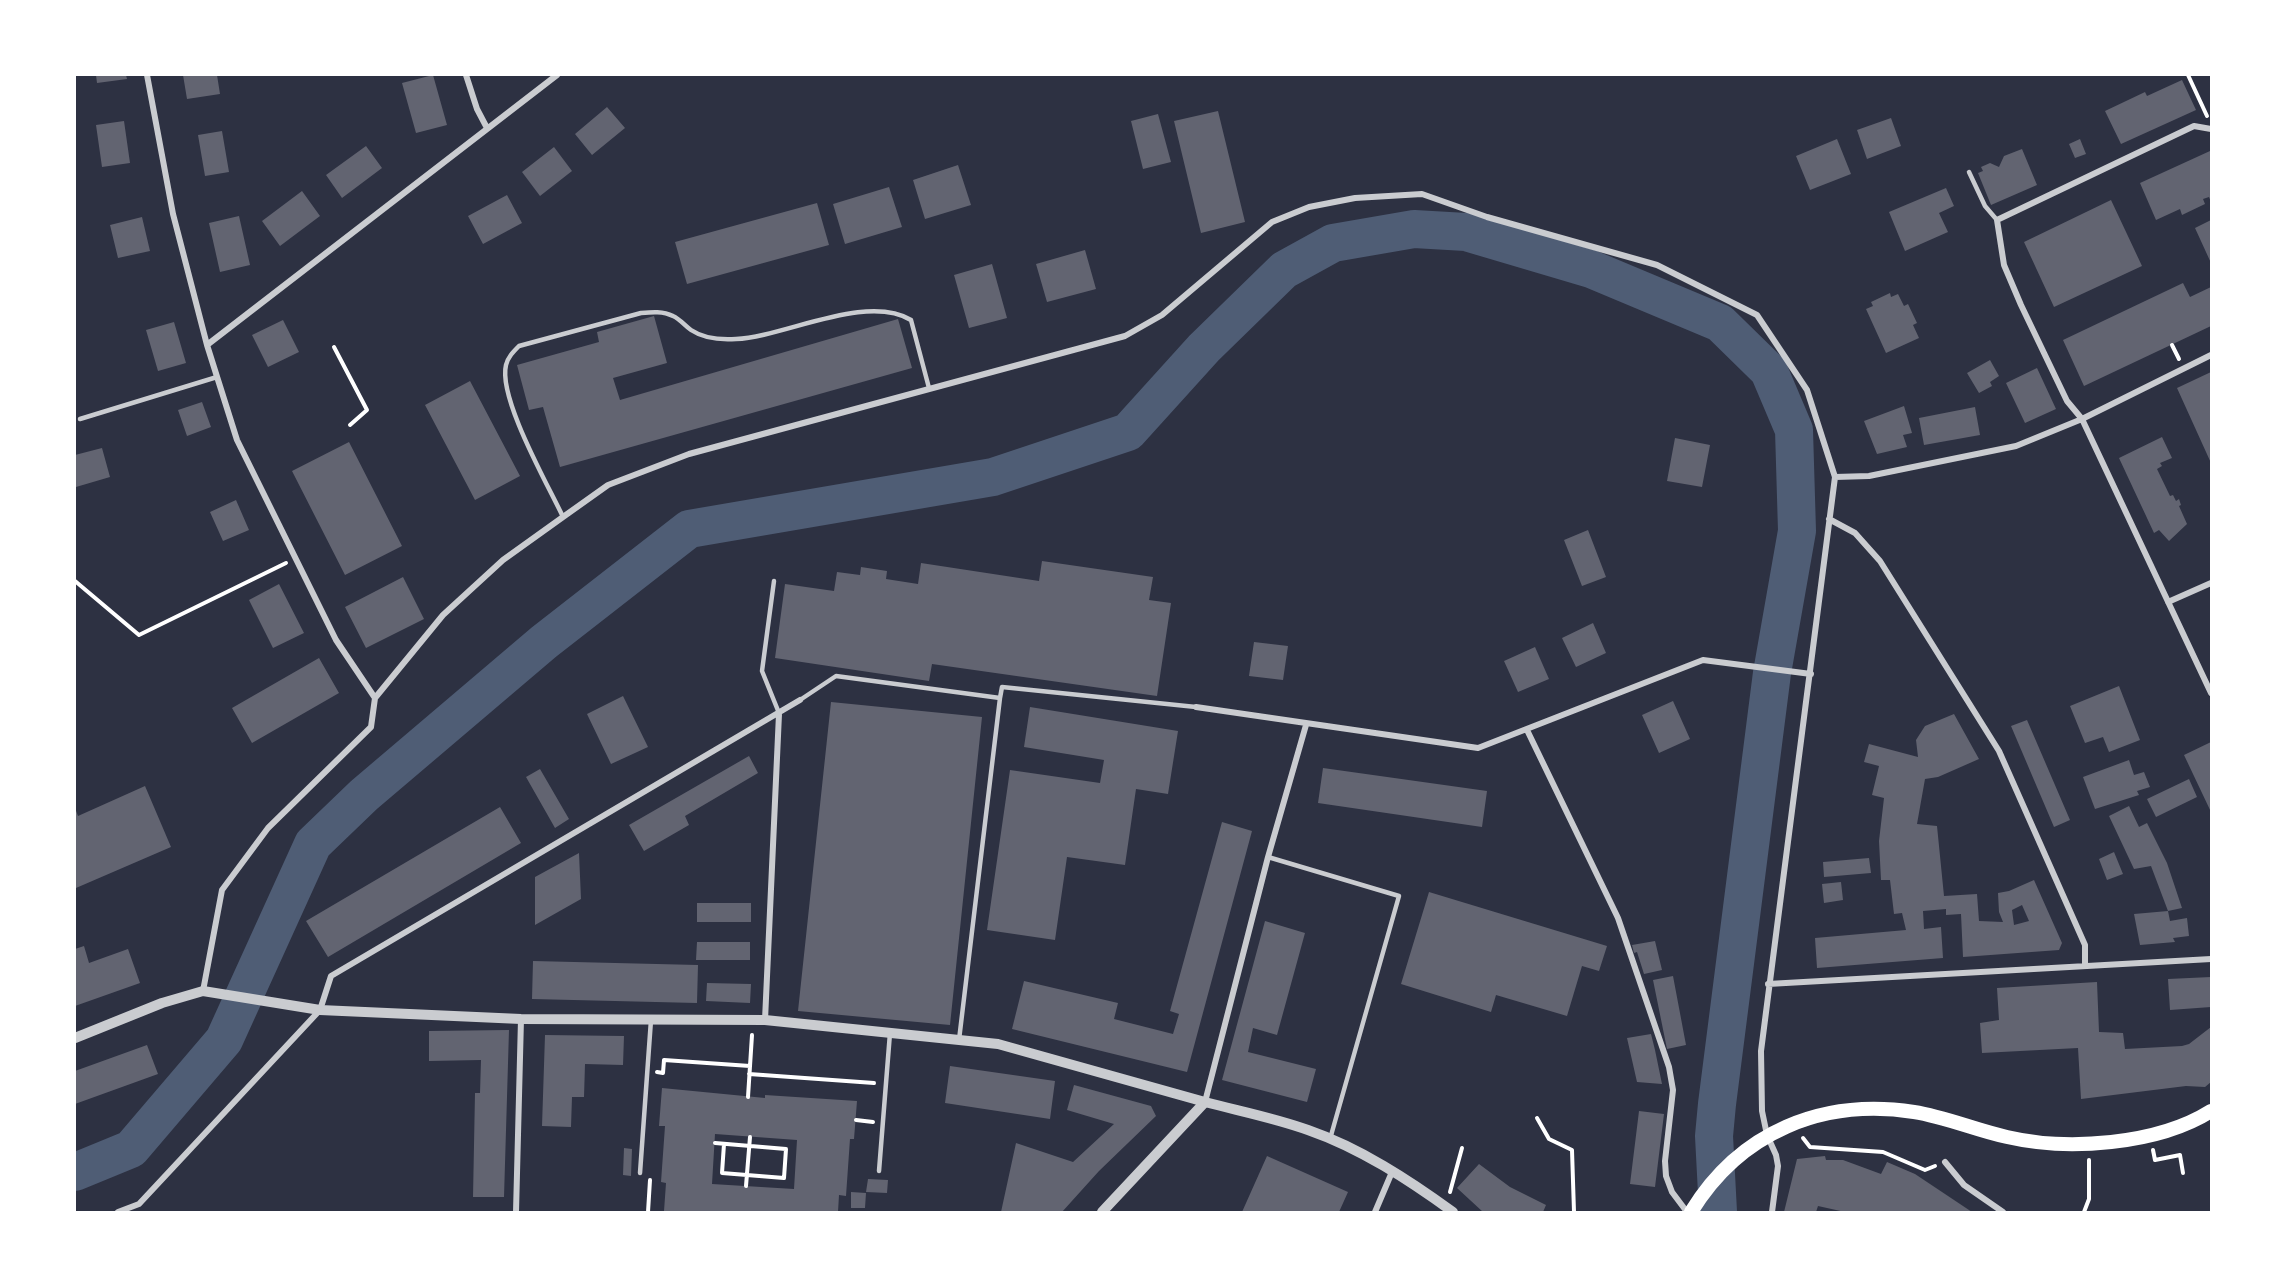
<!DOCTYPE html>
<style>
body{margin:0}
#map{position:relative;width:2286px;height:1287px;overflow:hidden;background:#2d3142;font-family:"Titillium Web",sans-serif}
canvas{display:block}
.frame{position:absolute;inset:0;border:76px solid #fff;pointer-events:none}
</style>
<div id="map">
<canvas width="2286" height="1287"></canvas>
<div class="frame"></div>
</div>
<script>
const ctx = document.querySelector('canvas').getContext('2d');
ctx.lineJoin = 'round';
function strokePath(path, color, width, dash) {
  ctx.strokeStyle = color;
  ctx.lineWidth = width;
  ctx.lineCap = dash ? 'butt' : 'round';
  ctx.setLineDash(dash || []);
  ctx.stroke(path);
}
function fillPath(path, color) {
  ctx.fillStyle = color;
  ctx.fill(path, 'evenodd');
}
const river = new Path2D(`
 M75,1172L131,1149L224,1040L313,844L364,795L544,642L689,529L993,477L1128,432L1204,348L1284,270L1333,243L1414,229L1466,232L1591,269L1720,323L1769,371L1794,430L1797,531L1772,673L1717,1104L1714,1136L1718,1212`);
const building = new Path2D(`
 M96,75H126L127,79L97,83Z
 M183,75H217L220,94L187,99Z
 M433,75L447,125L416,133L402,83Z
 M2182,80L2196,110L2121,144L2105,111L2145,92L2147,96Z
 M607,107L625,128L592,155L575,134Z
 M1218,111L1245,222L1201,233L1174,121Z
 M1158,114L1171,162L1143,169L1131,121Z
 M1891,118L1901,146L1867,159L1857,130Z
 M124,121L130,163L102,167L96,125Z
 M222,131L229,172L205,176L198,135Z
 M1837,139L1851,174L1810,190L1796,156Z
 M2080,139L2086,154L2075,158L2069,144Z
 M366,146L382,168L342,198L326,175Z
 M554,147L572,171L540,196L522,172Z
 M2022,149L2037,185L1991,205L1978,173L1983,171L1981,167L1990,163L1999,167L2004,156Z
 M2210,151L2211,202L2209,197L2203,199L2205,204L2182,215L2180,209L2156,220L2140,183Z
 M958,165L971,205L925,219L913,180Z
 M889,187L902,227L845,244L833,204Z
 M1946,188L1954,206L1939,213L1948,232L1905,251L1889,212Z
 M302,191L320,216L280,246L262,221Z
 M507,195L522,223L483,244L468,216Z
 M2111,200L2142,266L2054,307L2024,242Z
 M817,203L829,245L687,284L675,242Z
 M239,216L250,265L220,272L209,223Z
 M142,217L150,251L118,258L110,225Z
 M2211,220V263L2195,228Z
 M1085,250L1096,289L1047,302L1036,264Z
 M992,264L1007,318L969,328L954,275Z
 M2183,283L2190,297L2211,287V326L2084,386L2063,340Z
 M1890,293L1891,297L1898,294L1904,306L1908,304L1917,323L1913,325L1919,338L1886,353L1866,309L1873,306L1871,302Z
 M654,316L667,363L613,378L620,400L898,319L912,368L560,467L543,407L529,410L517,365L599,342L597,332Z
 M283,320L299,352L268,367L252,335Z
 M174,322L186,363L158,371L146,330Z
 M1990,360L1999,376L1990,382L1992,386L1979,393L1967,373Z
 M2037,368L2056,409L2025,423L2006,383Z
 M2211,372V463L2177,388Z
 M470,381L520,476L475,500L425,405Z
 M202,402L211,427L187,436L178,410Z
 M1904,406L1912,433L1903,435L1907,447L1877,454L1864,421Z
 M1975,407L1980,435L1924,445L1919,418Z
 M2162,437L2172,458L2160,463L2162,466L2157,469L2170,496L2173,495L2176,501L2179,499L2181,505L2179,506L2187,524L2169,541L2159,530L2154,533L2119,458Z
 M1675,438L1710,445L1702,487L1667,481Z
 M349,442L402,546L345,575L292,471Z
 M102,448L110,477L76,487L75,455Z
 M236,500L249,530L223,541L210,512Z
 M1588,530L1606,577L1582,586L1564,540Z
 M1042,561L1153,577L1149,600L1171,603L1157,696L932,664L929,681L775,658L785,584L834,591L837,572L860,575L861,567L887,571L886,579L918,584L921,563L1039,581Z
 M403,577L424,619L366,648L345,607Z
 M279,584L304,633L273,648L249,600Z
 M1593,623L1606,653L1576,667L1562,638Z
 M1254,642L1288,646L1283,680L1249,676Z
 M1535,647L1549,679L1518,692L1504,661Z
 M319,658L339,693L252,743L232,708Z
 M2119,686L2140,740L2109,752L2103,737L2085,743L2070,706Z
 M623,696L648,747L611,764L587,714Z
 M1673,701L1690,739L1659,753L1642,715Z
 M831,702L982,717L950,1025L798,1011Z
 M1030,707L1178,731L1168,794L1136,789L1125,865L1067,857L1055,940L987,930L1010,770L1100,783L1104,760L1024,747Z
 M1954,714L1979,759L1938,777L1925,779L1917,824L1937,826L1944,896L1977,894L1979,921L2003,922L1999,912L1998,893L2009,891L2034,880L2062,943L2059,950L1963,957L1961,914L1946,915V909L1923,911L1924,929L1941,927L1943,958L1817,968L1815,938L1906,930L1902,913L1894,914L1890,880H1881L1879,841L1884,798L1872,795L1879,766L1864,762L1869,744L1918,757L1916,740L1925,726ZM2022,905L2029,921L2014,925L2012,910Z
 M2027,720L2070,820L2054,827L2011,726Z
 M2211,742V812L2184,755Z
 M749,756L758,773L685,816L689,825L644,851L629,825Z
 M2129,760L2134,775L2144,772L2150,787L2137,791L2139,795L2095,809L2083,777Z
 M1323,768L1487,791L1482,827L1318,803Z
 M540,769L569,819L555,828L526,777Z
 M2189,779L2197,797L2156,817L2147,799Z
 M145,786L171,847L76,888L75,808L78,816Z
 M2129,806L2139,827L2147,823L2167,863L2182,908L2168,911L2151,866L2134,869L2109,816Z
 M500,807L521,843L328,957L306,921Z
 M1222,822L1252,831L1187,1072L1012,1029L1024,981L1118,1003L1114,1019L1173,1034L1179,1014L1170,1011Z
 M2114,852L2123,874L2107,880L2099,859Z
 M579,853L581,899L535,925V877Z
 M1869,858L1871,873L1824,877L1823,862Z
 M1841,882L1843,900L1824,903L1822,884Z
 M1429,892L1607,946L1599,971L1582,966L1567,1016L1496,995L1491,1012L1401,984Z
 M697,903H751V922H697Z
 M2168,911L2170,921L2187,918L2189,936L2173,938L2175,942L2140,945L2134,914Z
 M1265,921L1305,933L1277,1035L1253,1028L1248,1052L1316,1069L1307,1102L1222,1080Z
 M1655,941L1662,970L1644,974L1637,952L1634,953L1632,945Z
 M697,942H750V960H696Z
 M84,946L89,963L128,949L140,983L75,1006V949Z
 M533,961L698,965L697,1003L532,999Z
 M1673,976L1686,1045L1667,1049L1653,980Z
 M2211,977V1007L2170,1010L2168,979Z
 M2097,982L2099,1032L2123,1033L2125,1049L2182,1046L2189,1044L2211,1027V1082L2205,1087L2186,1086L2081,1099L2078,1048L1982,1053L1980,1023L1999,1020L1997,988Z
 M707,983L751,984L750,1003L706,1001Z
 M509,1030L504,1197H473L475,1093H480L481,1060L429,1061V1031Z
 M1651,1034L1655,1050L1662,1084L1637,1082L1627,1038Z
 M545,1035L624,1036L623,1065L585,1064L584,1097H572L571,1127L542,1126Z
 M147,1045L158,1074L75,1104V1071Z
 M950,1066L1055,1081L1050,1119L945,1103Z
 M1074,1085L1151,1106L1156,1116L1099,1171L1062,1212H1001L1016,1143L1073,1162L1114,1124L1067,1110Z
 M662,1088L765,1098V1095L857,1101L854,1139H850L846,1196L839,1195L838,1212L664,1211L666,1183L661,1182L665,1126H659ZM715,1134L797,1140L794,1189L712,1184Z
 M1639,1111L1664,1114L1655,1187L1630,1184Z
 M624,1148L632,1149L631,1176L623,1175Z
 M1267,1156L1348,1192L1339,1212H1242Z
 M1825,1156L1826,1160H1843L1881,1174L1887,1162L1915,1174L1972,1212H1845L1818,1206L1816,1212H1784L1797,1159Z
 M1479,1164L1510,1187L1546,1205L1543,1212H1483L1457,1188Z
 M868,1179L888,1180L887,1193L866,1192Z
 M851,1192L866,1193L865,1208H851Z`);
const path = new Path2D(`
 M2188,75L2207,116
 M2172,345L2179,359
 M334,347L367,410L350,425
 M75,581L139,635L286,563
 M657,1072L663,1073L664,1060L750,1066
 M749,1074L874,1083
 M748,1097L752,1035
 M1537,1118L1549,1139L1572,1150L1574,1212
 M856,1120L873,1122
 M1803,1138L1810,1147L1883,1152L1925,1170L1935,1166
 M715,1143C739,1145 762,1147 786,1149L784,1178L722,1173L724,1144
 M2153,1150L2155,1160L2180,1155L2183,1173
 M746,1186L750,1137
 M1450,1192L1462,1148
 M648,1212L650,1180
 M2084,1212L2089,1199V1160`);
const service = new Path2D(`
 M1969,172L1985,206L1997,220
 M80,419L217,377
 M563,517C548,485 498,398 506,365C508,357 513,352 519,346L641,313C652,312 663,311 673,316C680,319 685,326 691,330C703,338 721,340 736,339C784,337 866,293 911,320L929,388
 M774,581L762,671L779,713
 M800,700L836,676L1000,698L1002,687L1196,707
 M1268,857L1399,896L1330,1139
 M959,1040L1000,698
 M879,1171L890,1033
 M640,1173L651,1020`);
const minor = new Path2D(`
 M147,75L173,214L207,345L237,440L336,640L375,698
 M466,75L477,109L487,128
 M2211,129L2194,126L1997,220L2004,265L2021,305L2067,401L2082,419L2211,693
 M207,345L557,75
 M1835,477L1869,476L2016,446L2082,419L2211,355
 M1829,519L1855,533L1880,561L1999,751L2085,945V966
 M2168,602L2211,583
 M1196,707L1478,748L1703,660L1811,674
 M1527,730L1618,918L1669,1067L1673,1090L1665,1161L1666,1176L1672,1192L1687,1212
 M1768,984L2211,959
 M203,991L222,890L268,828L371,727L375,698L443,615L503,560L563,517L608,485L689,454L1125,336L1162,315L1272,222L1309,207L1355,198L1422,194L1487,217L1657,265L1757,315L1807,390L1835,477L1761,1051L1762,1111L1767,1135L1776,1155L1778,1166L1772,1212
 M765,1020L779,714
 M1205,1102L1268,857L1306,725
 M1945,1162L1964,1185L2003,1212
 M118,1212L139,1204L320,1010L331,976L800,700
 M516,1212L521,1019
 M1375,1212L1392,1172`);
const tertiary = new Path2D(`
 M75,1038L162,1003L203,991L320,1010L521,1019L765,1020L998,1044L1205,1102
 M1102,1212L1205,1102C1239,1111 1275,1118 1308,1130C1360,1148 1409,1180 1453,1212`);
const primary = new Path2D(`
 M1691,1212C1740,1132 1822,1098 1914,1112C1946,1117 1975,1130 2007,1137C2067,1151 2157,1145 2211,1111`);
strokePath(river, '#4f5d75', 38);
fillPath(building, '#626471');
strokePath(path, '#fff', 4);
strokePath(service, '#caccd0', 4.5);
strokePath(minor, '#caccd0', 6);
strokePath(tertiary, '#caccd0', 10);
strokePath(primary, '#fff', 14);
</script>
